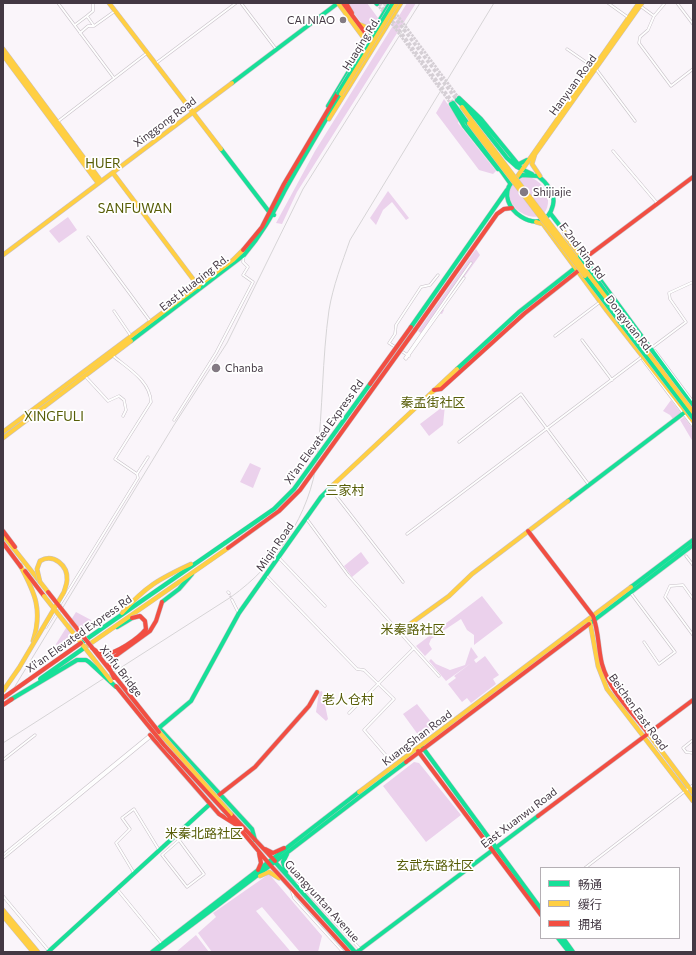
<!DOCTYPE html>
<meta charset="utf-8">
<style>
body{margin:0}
#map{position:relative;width:696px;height:955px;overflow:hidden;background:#faf5fa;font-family:Commissioner,"Noto Sans SC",sans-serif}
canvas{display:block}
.frame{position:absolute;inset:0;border:4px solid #433843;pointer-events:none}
.legend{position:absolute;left:540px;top:867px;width:140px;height:72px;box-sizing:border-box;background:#fff;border:1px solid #b4afb4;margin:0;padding:5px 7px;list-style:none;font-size:12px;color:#433843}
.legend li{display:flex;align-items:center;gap:8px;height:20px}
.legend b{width:20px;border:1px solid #b4afb4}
</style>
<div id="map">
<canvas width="696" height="955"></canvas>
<div class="frame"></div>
<ul class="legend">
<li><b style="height:5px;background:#16e098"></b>畅通</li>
<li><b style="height:5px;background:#ffcf43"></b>缓行</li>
<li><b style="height:5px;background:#f24e42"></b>拥堵</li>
</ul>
</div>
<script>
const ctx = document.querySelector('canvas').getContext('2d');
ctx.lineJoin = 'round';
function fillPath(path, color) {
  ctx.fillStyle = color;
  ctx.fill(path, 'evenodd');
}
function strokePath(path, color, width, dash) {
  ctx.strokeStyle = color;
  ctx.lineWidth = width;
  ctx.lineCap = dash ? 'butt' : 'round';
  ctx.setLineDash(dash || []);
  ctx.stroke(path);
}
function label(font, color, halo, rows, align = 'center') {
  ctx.font = font + ' Commissioner,"Noto Sans SC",sans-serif';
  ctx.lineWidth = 3.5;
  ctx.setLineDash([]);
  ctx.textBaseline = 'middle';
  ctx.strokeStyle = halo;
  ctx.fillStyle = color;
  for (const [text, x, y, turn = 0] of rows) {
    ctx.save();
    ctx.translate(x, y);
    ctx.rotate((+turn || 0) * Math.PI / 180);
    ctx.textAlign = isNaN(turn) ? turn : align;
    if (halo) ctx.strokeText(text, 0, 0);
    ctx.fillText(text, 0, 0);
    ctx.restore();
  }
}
const green = new Path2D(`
 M346,3H367L378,18L372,25L365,26L360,21Z
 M407,3H416L297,192L282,224L276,223L315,151Z
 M444,99L459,120L458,123L496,171L493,174L479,170L436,113Z
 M520,177C532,174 548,186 548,199C550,239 485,203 520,177Z
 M388,191L409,218L406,220L392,202L383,210L376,225L370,218Z
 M68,217L77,230L59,243L49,231Z
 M476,249L480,255L442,308L444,310L442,314L436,312L422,334L418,331Z
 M671,400L681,413L673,419L670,415L663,411Z
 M445,405L443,425L429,436L420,424Z
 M684,417L693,429V442L680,420Z
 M250,463L261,468L253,488L240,482Z
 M361,552L369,563L352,577L344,566Z
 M482,596L503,623L474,645V635L467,630L461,619L431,639L429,644L432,649L425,656L416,646Z
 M76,612L91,620L93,626L60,650H58L56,644Z
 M471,647L478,657L474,660L476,663L485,656L499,675L493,679L496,684L471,703L467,698L462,702L448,684L456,678L454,676L471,663L446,681L429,661L431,659L436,664L450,670L465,665Z
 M322,691L328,719L326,721L316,712L319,692Z
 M417,704L436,728L425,737L419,736L403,714Z
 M414,762L419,763L461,815L426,842L383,786Z
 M277,868L350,948L277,869Z
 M269,874L322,936L318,952H300L262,907L256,911L291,952H212L198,933L216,917L213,913Z
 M196,935L209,952H176Z`);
const streetTunnel = new Path2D(`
 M229,593L232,600`);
const secondaryTunnel = new Path2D(`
 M377,4L451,104
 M395,12L459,98`);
const highwayTunnel = new Path2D(`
 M379,3L453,103
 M384,3L457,100`);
const street = new Path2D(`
 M58,3L114,78
 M241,3L276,49
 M608,3L629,18
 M665,3L654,16L648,30L640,37L639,43L671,86L693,69
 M677,3L693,24
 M639,5L654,16
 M87,16L93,11V3
 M75,25L87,16L94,26L115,11
 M80,33L88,26H94
 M567,49L596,69L635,121
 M155,64L236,3
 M56,123L147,53
 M613,151L657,203
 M88,237L150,321
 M693,282L669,293L670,299L686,322L650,349L655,351L693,402
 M114,311L131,336
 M555,336L600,302
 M582,340L612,380
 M409,356L389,343L395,334L396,325L421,287L430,285L438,275
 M405,358L471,263
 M406,359L464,278
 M85,376L108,401L119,396L124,400L126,410L123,416
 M174,420L216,353L253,282L243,275L248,267L243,262L244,255
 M459,442L521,394L589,485
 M137,474L148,457
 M330,488L403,582
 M306,518L348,575L439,676
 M407,534L643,356V360L693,426
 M686,556L693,565
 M279,558L325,606
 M266,575L357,669L364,670L394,699L364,730L389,759
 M228,592L229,593
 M630,592L675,652L659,664L644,642
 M693,599L683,585L670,586L665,597L693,635
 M232,600L239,614
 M46,627L138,478L137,474L115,459L151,402C150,380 127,368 112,355
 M349,713L414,648
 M693,740L683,748L686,752L693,753
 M3,760L35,735
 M176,835L179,840L204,874L187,887L162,855L179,840
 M3,855L150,735
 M3,858L148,739L154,732
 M585,868L693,785
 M134,873L116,843L130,829L122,818L134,809L159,850
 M294,882L304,888L360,949
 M117,889L162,944
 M291,889L294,898L343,952
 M3,896L49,951`);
const fast = new Path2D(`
 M376,3L377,4
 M232,83L338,3
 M459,98L481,119L522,169
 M457,100L473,115L507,158L517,167L532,174
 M453,103L510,183
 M451,104L464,126L498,169
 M328,106L390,3
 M221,149L270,213L274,215
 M511,161L519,164L527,160
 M522,175L538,176C546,182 556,194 553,205C544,243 491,206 512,182C514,179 519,177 522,175Z
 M550,213L564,231
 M567,235L693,406
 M411,327L507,190
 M131,341L244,255C263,233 272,215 285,190C303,158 322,126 341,94
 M457,369L519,312L575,268
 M568,501L693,406
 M631,587L693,540
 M162,602L179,589L192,574
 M589,624L693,545
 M117,627L132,618
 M81,643L225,543
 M159,728L252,829L255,840
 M154,732L191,701L239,613L321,497L333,485
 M423,748L541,909
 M275,862L355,952
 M286,872L283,862L287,854
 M558,938L569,952
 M563,938L573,952
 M48,952L210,804
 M152,952L359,792
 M155,952C240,890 322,825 406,762
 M357,952L538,816`);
const slow = new Path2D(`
 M109,3L221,149
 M338,3L363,37
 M359,24L368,28L374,26
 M364,44L363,37L366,38V34
 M3,49L101,181
 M3,55L98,183
 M462,107L472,121
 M329,119L401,3
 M113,173L199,287
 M540,176L532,164L535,154L642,3
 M517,177L639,3
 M536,222L543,224L607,311L693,421
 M563,229L567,238L580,256
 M3,255L232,83
 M3,432L233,260L243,250
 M3,438L131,341
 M333,485L457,369
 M3,535L48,592
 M20,565C35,593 43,610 33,641
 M122,613C146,586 159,579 191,564
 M590,622L598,666L607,689L693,801
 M399,632L449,596L472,574L568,501
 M84,648L228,548
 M648,733L693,793
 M359,792L631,587
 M260,876L269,872L279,878
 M3,910L38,952
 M3,916L33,952`);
const jam = new Path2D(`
 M343,3L369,38
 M346,3L352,13
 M243,250L262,227L284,184L338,93
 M585,258L693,177
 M415,330L497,214L504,209L512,208
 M434,390L441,389L525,313L578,271
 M3,531L15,547
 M528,531L593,616C599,632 598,648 602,664C609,690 632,712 648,733
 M3,543L21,567
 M25,571L44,596
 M150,735L219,814L235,824
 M418,751L541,915
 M406,762L589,624
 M219,795L255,767L309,706L317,692
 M231,814L275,861
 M229,816L271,866
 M538,816L693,700
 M265,849L273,853L284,848
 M271,866L349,952
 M258,870L261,863L259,853`);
const rail = new Path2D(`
 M3,706L174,425L227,343L303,189L420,3
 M3,743L231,597C276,565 310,515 317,459C323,409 322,359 329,310C333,286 342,263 350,240L494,3`);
const fastBridge = new Path2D(`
 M338,93L393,3
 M580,256L627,322
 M585,276L693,418
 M225,543L274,509L294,489L370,384
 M40,679L84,648
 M10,700L77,660H86L89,662L116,687`);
const slowBridge = new Path2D(`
 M341,94L397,3
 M472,121L693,412
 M469,123L585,276
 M44,596L111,681
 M3,691L19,668L64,592C65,588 67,584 67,580C68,565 53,553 40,561L37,569L40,582
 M159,732L231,814`);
const jamBridge = new Path2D(`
 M370,384L411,327
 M228,548L279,511L300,490L415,330
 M48,592L159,732
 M92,648C95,650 99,654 103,654C115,655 139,638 146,629L145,621L140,616L132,618
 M114,678L109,667L110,660L150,631L156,621L162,602
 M116,686L164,745L229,816
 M3,698L81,643
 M3,705L12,699`);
const markers = [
 [343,20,4,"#837a83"],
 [524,192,5,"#837a83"],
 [216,368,5,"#837a83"]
];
const poiNames = [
 ["CAI NIAO",335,20,"right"],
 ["Shijiajie",533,192],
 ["Chanba",225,368]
];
const streetNames = [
 ["Huaqing Rd.",361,44,-58],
 ["Hanyuan Road",573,85,-54],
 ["Xinggong Road",165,122,-37],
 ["E 2nd Ring Rd",582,251,53],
 ["East Huaqing Rd.",194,283,-38],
 ["Dongyuan Rd.",629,324,52],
 ["Xi'an Elevated Express Rd",324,432,-54],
 ["Miqin Road",275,547,-55],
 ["Xi'an Elevated Express Rd",79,634,-35],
 ["Xinfu Bridge",121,671,52],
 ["Beichen East Road",638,712,54],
 ["KuangShan Road",417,738,-37],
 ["East Xuanwu Road",519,818,-37],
 ["Guangyuntan Avenue",322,901,48]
];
const quarterNames = [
 ["HUER",103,164],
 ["SANFUWAN",135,209],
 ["秦孟街社区",433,403],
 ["XINGFULI",54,417],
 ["三家村",345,491],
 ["米秦路社区",413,630],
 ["老人仓村",348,700],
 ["米秦北路社区",204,834],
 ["玄武东路社区",435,866]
];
fillPath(green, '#ebd1ec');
strokePath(streetTunnel, '#d5cfd5', 2, [2, 1]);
strokePath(secondaryTunnel, '#d5cfd5', 2.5, [2.5, 1]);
strokePath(highwayTunnel, '#d5cfd5', 3.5, [3.5, 2]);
strokePath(street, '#c7c0c7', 3);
strokePath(fast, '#c7c0c7', 5);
strokePath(slow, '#c7c0c7', 5);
strokePath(jam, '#c7c0c7', 5);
strokePath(street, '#fefefe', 2);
strokePath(fast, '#16e098', 4);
strokePath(slow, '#ffcf43', 4);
strokePath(jam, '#f24e42', 4);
strokePath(rail, '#d6d4d6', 1);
strokePath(fastBridge, '#c7c0c7', 5, []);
strokePath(slowBridge, '#c7c0c7', 5, []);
strokePath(jamBridge, '#c7c0c7', 5, []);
strokePath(fastBridge, '#16e098', 4);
strokePath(slowBridge, '#ffcf43', 4);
strokePath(jamBridge, '#f24e42', 4);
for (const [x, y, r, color] of markers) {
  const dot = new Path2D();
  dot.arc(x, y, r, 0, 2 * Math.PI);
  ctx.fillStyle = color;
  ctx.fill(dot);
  strokePath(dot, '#fff', 1.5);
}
label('11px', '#433843', '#fff', poiNames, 'left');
label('11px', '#433843', '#fff', streetNames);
label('13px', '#575d07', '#fff', quarterNames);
</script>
